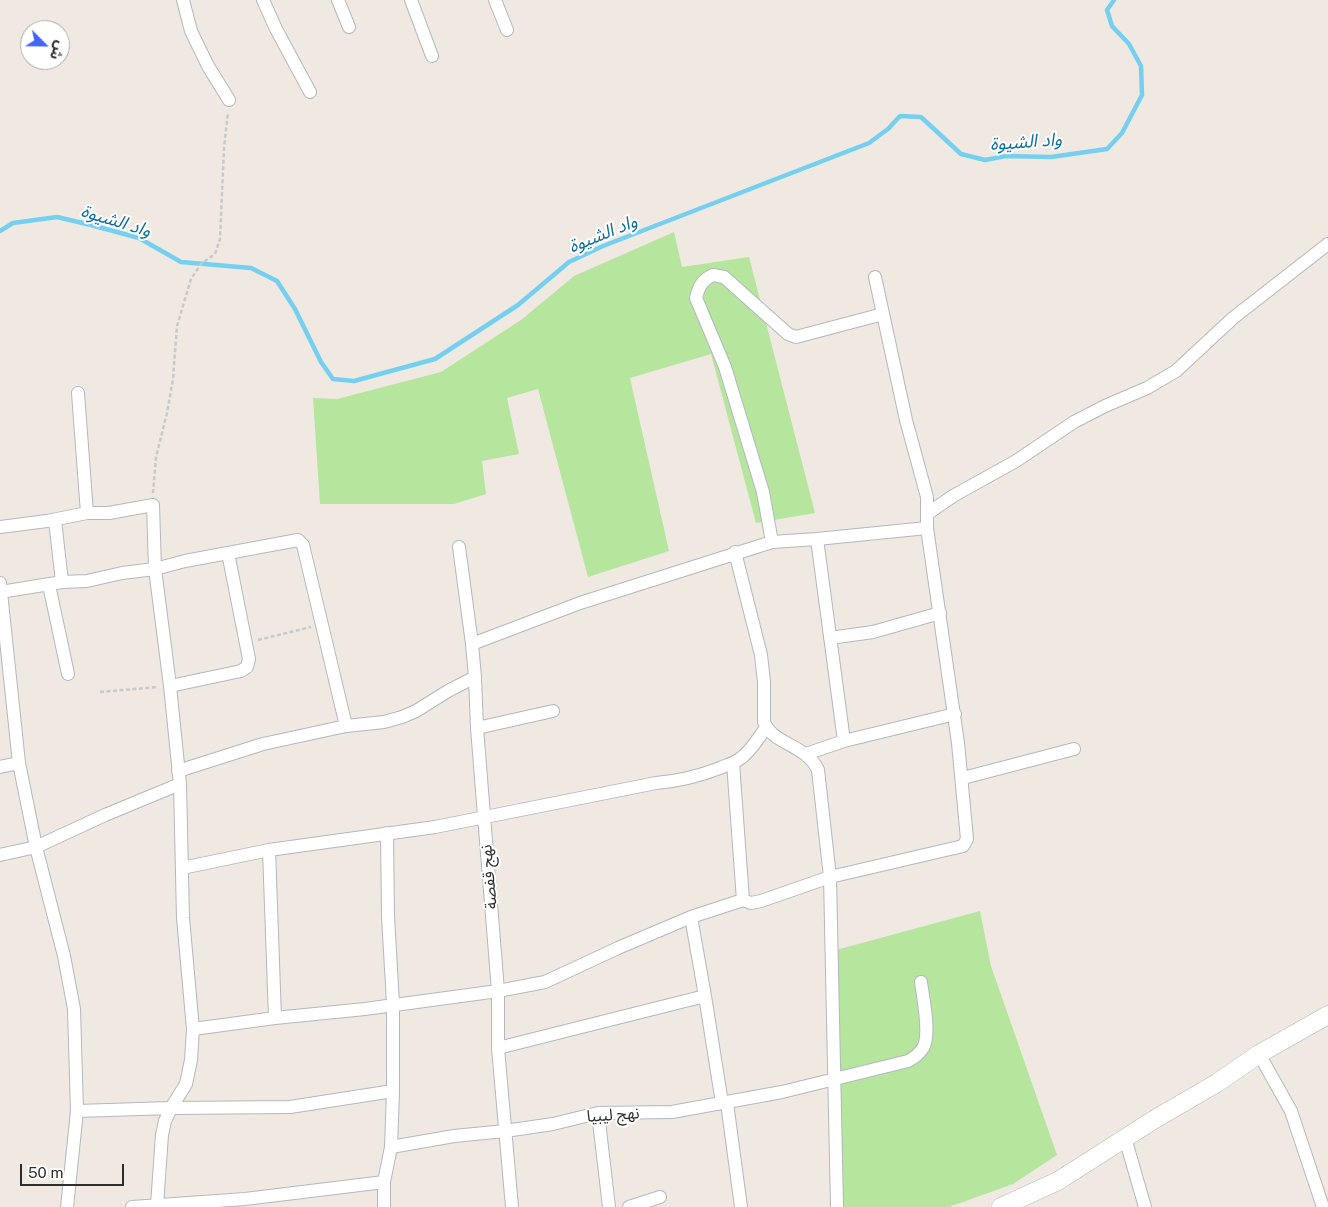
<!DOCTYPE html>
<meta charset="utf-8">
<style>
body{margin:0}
#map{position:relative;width:1328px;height:1207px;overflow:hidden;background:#efe9e1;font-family:"Public Sans","Noto Sans Arabic",sans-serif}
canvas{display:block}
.north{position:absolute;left:20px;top:20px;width:50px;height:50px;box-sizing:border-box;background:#fff;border:1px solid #ababab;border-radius:50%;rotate:113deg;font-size:14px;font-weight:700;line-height:20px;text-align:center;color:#2e2e2e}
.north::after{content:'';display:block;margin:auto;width:18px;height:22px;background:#4264fb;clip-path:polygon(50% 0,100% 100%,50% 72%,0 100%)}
.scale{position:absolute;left:20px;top:1164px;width:104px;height:22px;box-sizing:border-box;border:2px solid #2e2e2e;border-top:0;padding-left:6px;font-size:15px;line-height:18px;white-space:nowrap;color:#2e2e2e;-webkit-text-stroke:4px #fff;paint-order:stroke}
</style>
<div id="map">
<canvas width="1328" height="1207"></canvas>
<div class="north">ش</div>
<div class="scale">50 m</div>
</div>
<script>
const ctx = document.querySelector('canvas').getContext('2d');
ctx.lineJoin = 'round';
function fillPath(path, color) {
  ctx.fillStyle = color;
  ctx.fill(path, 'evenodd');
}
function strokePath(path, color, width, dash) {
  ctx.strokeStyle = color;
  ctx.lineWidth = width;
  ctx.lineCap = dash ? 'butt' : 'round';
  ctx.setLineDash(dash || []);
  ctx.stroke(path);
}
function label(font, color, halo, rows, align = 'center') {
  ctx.font = font + ' "Public Sans","Noto Sans Arabic",sans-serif';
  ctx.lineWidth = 4;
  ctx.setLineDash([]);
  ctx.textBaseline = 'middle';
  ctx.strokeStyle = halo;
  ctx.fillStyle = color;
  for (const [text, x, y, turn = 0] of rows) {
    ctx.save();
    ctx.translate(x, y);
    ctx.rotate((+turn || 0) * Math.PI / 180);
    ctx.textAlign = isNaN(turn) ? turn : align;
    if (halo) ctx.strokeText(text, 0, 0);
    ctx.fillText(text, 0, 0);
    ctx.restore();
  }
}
const green = new Path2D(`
 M674,232L682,267L749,257L815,513L756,523L711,354L630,378L669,551L588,577L538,389L507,398L519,454L482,461L486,494L454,504H320L313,398L337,399L441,372L521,320L574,276Z
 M980,911L991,966L1057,1155L1013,1184L949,1207H839L836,950Z`);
const stream = new Path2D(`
 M0,231L13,223L57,217L91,225L139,238L181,262L251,268L277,281L295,309L321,362L333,379L354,381L435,359L518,305L569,262L603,246L869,143L888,129L900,116L921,117L961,154L985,160L1006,156L1051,157L1107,149L1122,133L1142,95L1141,66L1129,44L1112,26L1107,10L1114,0`);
const path = new Path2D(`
 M153,493L156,457L167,413L173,379L177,326L191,279L201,264L215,254L220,239L224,148L228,112
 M258,640L311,627
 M100,692L158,687`);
const street = new Path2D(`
 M183,0L191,31L208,66L229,100
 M263,0L276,29L310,92
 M338,0L349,27
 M411,0L432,56
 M495,0L507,30
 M87,513H109L153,505L155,569L170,686L180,784L183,918L193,1029L191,1060L186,1084L171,1108L165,1121L162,1135L157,1205
 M927,514L953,496L1016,461L1074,422L1105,406L1147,388L1176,371L1233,318L1328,244
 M55,520L62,582
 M0,527L47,521L87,513L78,393
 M817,539L844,741
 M772,542L763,492L725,367L696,298C699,286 702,280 713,275L724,277L788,334L796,337L883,314
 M459,547L472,644L475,677L477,728L498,991V1048L512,1207
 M735,552L761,655L764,682V722C773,745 806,744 818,770L830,877L837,1207
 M0,583L19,763L36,847L64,956L74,1009L77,1111L67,1207
 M49,585L68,674
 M0,592L62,582L87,581L122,573L155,569L185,561L298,540L303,545L346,726
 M830,638L873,632L940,613
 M472,644L580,603L772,542L817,539L927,528
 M170,686L241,671L247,667L249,659L228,553
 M477,728L553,711
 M806,754L844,741L955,714
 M733,763L743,900
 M0,767L19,763
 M178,771L263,744L346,726L384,722L402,717L416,711L448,691L475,677
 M963,778L1074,749
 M269,850L275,1018
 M0,855L36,847L105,815L180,784
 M182,868L269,850L435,827L656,783C680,781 697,777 720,768C727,765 735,763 741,758C751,751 758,738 766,728
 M691,917L705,996L722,1103
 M193,1029L275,1018L365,1009L498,991L545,982L618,948L691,917L743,900L751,903L761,901L830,877L963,846L967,839L958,743L927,528V497L906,420L875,277
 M498,1048L705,996
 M1259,1054L1291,1111L1323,1207
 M727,1103L741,1207
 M77,1111L171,1108L290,1107L393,1091
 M598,1113L609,1207
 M1125,1138L1145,1207
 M391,1147L454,1136L505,1131L553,1124L598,1113L672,1112L782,1092L908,1061C914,1058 919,1054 923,1048C931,1035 923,998 921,982
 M132,1207L245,1199L384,1182
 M384,1207V1182L391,1147L393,1091V1004L388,916L387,833
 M629,1207L660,1197`);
const secondary = new Path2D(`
 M1001,1207L1058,1181L1155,1119L1217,1083L1259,1054L1328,1015`);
const streetNames = [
 ["نهج قفصة",489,877,-95],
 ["نهج ليبيا",613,1115,-4]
];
const waterNames = [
 ["واد الشيوة",1026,142,-4],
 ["واد الشيوة",116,221,17],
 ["واد الشيوة",603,234,-22]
];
fillPath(green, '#b6e59e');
strokePath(stream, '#75cff0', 4.5);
strokePath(street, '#b4b7c1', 14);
strokePath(secondary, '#b4b7c1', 19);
strokePath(path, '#c9c9c9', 2.5, [4, 2.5]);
strokePath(street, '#fff', 12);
strokePath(secondary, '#fff', 18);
label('16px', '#2e2e2e', '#fff', streetNames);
label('italic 18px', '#0d6fa3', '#fff', waterNames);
</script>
